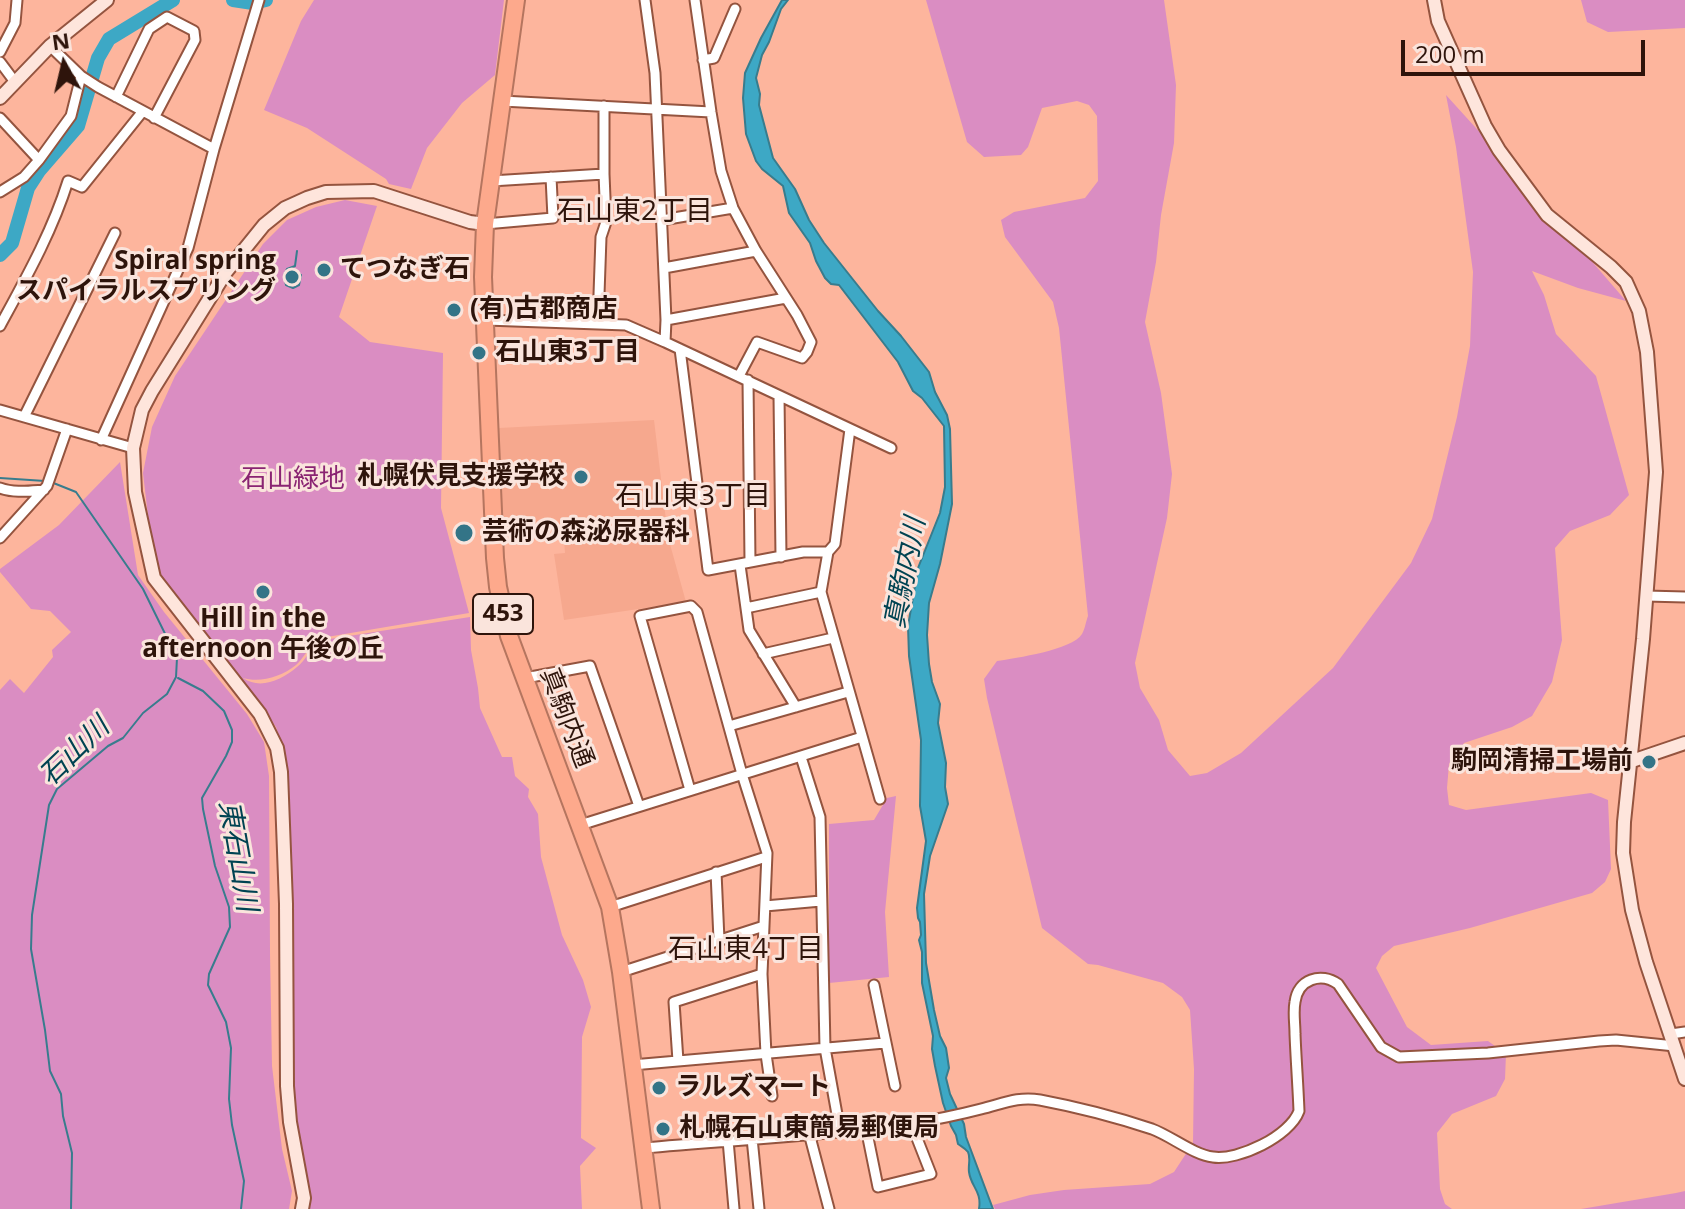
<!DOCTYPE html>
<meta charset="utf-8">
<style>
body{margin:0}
#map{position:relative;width:1685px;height:1209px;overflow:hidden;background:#fdb59d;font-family:"Open Sans",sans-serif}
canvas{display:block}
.north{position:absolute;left:24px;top:24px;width:80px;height:80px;-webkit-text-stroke:6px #fae4dc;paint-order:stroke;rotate:352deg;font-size:22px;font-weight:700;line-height:32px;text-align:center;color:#2e140b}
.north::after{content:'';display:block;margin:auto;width:28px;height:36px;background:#2e140b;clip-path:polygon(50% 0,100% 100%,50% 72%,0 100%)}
.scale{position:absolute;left:1401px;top:40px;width:244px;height:36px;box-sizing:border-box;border:4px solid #2e140b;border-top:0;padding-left:10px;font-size:24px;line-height:28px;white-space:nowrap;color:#2e140b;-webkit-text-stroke:6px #fae4dc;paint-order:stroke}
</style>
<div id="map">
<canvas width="1685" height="1209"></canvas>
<div class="north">N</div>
<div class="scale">200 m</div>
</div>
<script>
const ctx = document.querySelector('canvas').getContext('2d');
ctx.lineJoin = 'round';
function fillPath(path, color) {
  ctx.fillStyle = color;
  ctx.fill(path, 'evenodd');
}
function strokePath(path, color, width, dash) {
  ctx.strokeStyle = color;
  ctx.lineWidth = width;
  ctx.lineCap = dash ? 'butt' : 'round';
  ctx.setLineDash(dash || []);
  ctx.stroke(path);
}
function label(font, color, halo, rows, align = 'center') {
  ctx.font = font + ' "Open Sans","Noto Sans JP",sans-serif';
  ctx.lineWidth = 6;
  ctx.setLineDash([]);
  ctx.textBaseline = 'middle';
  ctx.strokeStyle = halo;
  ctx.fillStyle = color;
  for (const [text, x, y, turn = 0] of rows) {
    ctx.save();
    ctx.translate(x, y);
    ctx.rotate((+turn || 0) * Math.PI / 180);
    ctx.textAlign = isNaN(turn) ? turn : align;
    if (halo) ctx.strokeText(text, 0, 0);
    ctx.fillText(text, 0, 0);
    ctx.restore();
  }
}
const built = new Path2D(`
 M654,420L668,537L686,602L564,620L554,554L565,553L563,526L502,532L499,428Z`);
const green = new Path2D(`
 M314,0H504L495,75L462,103L427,148L411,189L389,184L386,179L307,128L264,110L301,21Z
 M926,0H1164L1176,85L1174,143L1161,215L1156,262L1145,322L1161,393L1172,474L1167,518L1135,663L1140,688L1159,720L1168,750L1190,776L1207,773L1241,753L1333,668L1411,563L1432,519L1457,417L1470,346L1473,272L1456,147L1446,95L1495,149L1626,301L1578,288L1532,271L1544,295L1556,334L1596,376L1629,495L1610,515L1570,531L1555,548L1562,640L1552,682L1532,716L1512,727L1464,743L1449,764L1447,788L1449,805L1466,810L1591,793L1608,800L1611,869L1605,882L1592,893L1470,928L1394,946L1382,956L1376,968L1407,1027L1431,1045L1488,1041L1506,1054L1505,1079L1496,1096L1452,1114L1437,1133L1440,1189L1445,1204L1452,1209H995L993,1205L1030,1195L1064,1190L1150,1184L1174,1172L1193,1143L1194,1069L1190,1010L1182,997L1163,983L1098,965L1088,964L1042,928L987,698L984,679L997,661C1016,658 1072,650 1082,634C1085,629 1086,621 1088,616L1059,328L1053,302L1005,237L1001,220L1014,212L1085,198L1098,181L1097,116L1089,105L1077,101L1042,108L1028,147L1021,155L984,157L967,142Z
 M1581,0H1685V28L1608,32L1587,22Z
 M345,200L377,206L339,317L370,342L443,353L441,508L469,613L315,639C309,647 304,658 296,665C281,677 260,683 243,678C260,690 282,680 297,667C305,661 311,649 317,641L470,617L471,650L478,688L480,708L502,757H512L515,776L529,789L528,797L538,814L541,857L562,935L583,980L591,1007L582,1037L581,1138L596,1148L580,1166L582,1209H309L310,1197L298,1138L295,1096L286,758L276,727L239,675L235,673L163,582L150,533L143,473L152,427L175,376L263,244L287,220L316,207Z
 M120,462L138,575L164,612L247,714L264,742L269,776L270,953L272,1066L282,1149L292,1191L289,1209H0V690L10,679L24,693L53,657L52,650L71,632L50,611L31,609L0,572V569L59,525Z
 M896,796L885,912L889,977L829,983V824L874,820L887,798Z
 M1685,1191V1209H1581L1676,1193Z`);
const water = new Path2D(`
 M782,0H788L781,9L769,42L762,55L756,78L760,94L759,105L773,158L795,189L809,220L824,243L878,311L901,336L929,372L935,392L947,415L950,429L952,504L940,564L929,603L927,635L929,664L932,682L940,704L938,723L946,763L945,787L948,804L930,856L924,894L926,963L934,1010L940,1036L946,1048L949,1068L946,1078L950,1094L964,1124L966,1137L993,1209H979C982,1191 971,1187 969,1172C968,1165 971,1158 968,1152C965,1148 962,1147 958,1144L956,1135L951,1126L943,1103L935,1066L932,1049L933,1036L922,983V952L919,940L921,935L920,922L918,918L917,908L926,841L920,806L921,740L909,656L908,626L918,568L940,513L945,487L944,426L922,398L913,391L898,362L839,285L831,284L825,278L816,261L810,243L789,213L783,186L762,169L756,161L746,134L743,98L745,73L761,38Z`);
const stream = new Path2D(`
 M294,278L293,280V276L297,277L296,282H291L289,276L291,273L297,272L301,275L299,285L293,288L286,285L284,275L287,269L295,266L297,251
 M0,478L45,481
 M51,482L76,492L143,589L177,658L176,677L167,694L143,713L123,738L108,746L57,789L49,805L32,915L31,949L45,1030L50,1071L61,1094L63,1116L72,1153L71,1209
 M178,678L203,691L224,711L232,730V742L226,756L202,798L203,809L215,866L229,907L230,927L209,974L208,985L226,1022L231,1048L229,1099L232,1125L244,1181L241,1209`);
const river = new Path2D(`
 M233,0L253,3L266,0
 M0,255L12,243L28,188L39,171L78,126L98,58L109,39L173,0`);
const street = new Path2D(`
 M645,0L655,73L666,320L665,342
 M695,0L711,112L721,171L733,208L756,251L797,315L811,342L807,352L802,358L757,342L739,376
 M50,46L81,76L98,87L214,149
 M0,52L15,23L17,0
 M703,60L714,58L735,9
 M0,62L15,82
 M116,97L149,29L167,17L194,31L195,40L154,118
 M502,101L711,112
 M0,118L39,160L24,177L0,192
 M39,160L71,116L81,76
 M491,181L604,174
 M662,220L733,208
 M485,224L553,218L551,177
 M664,268L756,251
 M486,320L626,325L665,342L891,448
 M666,320L786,298
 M598,323L601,237L606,222L604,174V106
 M0,326C26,278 52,232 68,181L82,187L143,111
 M680,349L708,570L803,552H828
 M748,380L750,562
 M779,396L781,557
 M0,410L133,448
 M24,417L115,233
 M850,429L835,544L828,552L821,592L880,799
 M101,440L188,248L214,149L259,0
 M0,488C13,493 29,491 44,490
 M0,538L47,486L67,429
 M740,565L749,630L796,707
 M1646,596L1685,597
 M746,608L821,592
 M763,654L833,638
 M525,678L590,666L639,806
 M729,726L848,692
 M801,757L820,817L825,1048L840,1131
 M690,790L640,616L691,606L697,612L742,774L767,853L762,974L766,1054L772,1096
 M580,825L862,737
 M716,872L719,940
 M765,906L821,901
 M610,907L766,857
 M621,972L764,926
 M874,985L895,1086
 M1671,1034L1685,1032
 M678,1061L674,1002L762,974
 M632,1065L885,1043
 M866,1128L878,1187L931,1174L911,1123
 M809,1133L829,1209
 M752,1138L759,1209
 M728,1140L734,1209
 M643,1148C732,1140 821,1136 909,1124C933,1120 958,1115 981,1109C1002,1104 1018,1096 1040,1100C1077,1107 1116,1117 1152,1129C1171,1136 1194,1155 1213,1157C1238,1161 1290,1136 1299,1111C1298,1085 1296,1060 1295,1034C1295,1023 1293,1012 1295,1002C1298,979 1321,972 1338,984L1381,1047L1399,1057L1488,1053L1599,1041L1616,1040L1675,1046`);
const secondary = new Path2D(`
 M1434,0L1438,21L1485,126L1499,150L1547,215L1611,267L1626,282L1639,311L1647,352L1656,472L1643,639L1624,822L1623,853L1632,910L1646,962L1685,1079
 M0,98L50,46L107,0
 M1629,762L1685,743
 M302,1209L304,1198L290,1122L287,1086L286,904L281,772L277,748L260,714L154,578L135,492L133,448L142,410L152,391L226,272L264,225L285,208L307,198L326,192L374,191L470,222L485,224`);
const highway = new Path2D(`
 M516,0L485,224L483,277L495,558L498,587L509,636L610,907L621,972L651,1209`);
const markers = [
 [324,270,8,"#337487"],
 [292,277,8,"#337487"],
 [454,310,8,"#337487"],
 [479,353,8,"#337487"],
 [581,477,8,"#337487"],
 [464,533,10,"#337487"],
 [263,592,8,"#337487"],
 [1649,762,8,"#337487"],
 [659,1088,8,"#337487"],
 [663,1129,8,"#337487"]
];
const shields = [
 [503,614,60]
];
const shieldNames = [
 ["453",503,614]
];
const poiNames = [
 ["Spiral spring",276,262,"right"],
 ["スパイラルスプリング",276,292,"right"],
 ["てつなぎ石",340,270],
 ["(有)古郡商店",470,310],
 ["石山東3丁目",495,353],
 ["札幌伏見支援学校",565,477,"right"],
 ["芸術の森泌尿器科",482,533],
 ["Hill in the",263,620,"center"],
 ["afternoon 午後の丘",263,650,"center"],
 ["駒岡清掃工場前",1633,762,"right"],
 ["ラルズマート",675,1088],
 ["札幌石山東簡易郵便局",679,1129]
];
const parkNames = [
 ["石山緑地",293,480]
];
const streetNames = [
 ["真駒内通",566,718,69]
];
const neighbourhoodNames = [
 ["石山東2丁目",635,212],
 ["石山東3丁目",693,497],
 ["石山東4丁目",746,950]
];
const waterNames = [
 ["真駒内川",906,573,-79],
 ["石山川",75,752,-44],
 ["東石山川",237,856,80]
];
fillPath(built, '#f6a88e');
fillPath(green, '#da8dc2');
fillPath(water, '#3da8c5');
strokePath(water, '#387c8d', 2);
strokePath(stream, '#387c8d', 2);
strokePath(river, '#3da8c5', 14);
strokePath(street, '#94543f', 13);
strokePath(secondary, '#94543f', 16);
strokePath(highway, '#b5755f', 20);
strokePath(street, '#fff', 9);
strokePath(secondary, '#fee5dc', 12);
strokePath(highway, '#fda98c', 16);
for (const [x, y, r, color] of markers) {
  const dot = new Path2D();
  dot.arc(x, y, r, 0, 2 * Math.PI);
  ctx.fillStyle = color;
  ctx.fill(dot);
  strokePath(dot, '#fae4dc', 3);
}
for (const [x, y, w] of shields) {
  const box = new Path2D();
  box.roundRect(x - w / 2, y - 20, w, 40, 6);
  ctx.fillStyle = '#fae4dc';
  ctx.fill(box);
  strokePath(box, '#2e140b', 2);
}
label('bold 24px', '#2e140b', null, shieldNames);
label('bold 26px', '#2e140b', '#fae4dc', poiNames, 'left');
label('26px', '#8a2472', '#fae4dc', parkNames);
label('26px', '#2e140b', '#fae4dc', streetNames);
label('28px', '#2e140b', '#fae4dc', neighbourhoodNames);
label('italic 28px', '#004352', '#fae4dc', waterNames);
</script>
